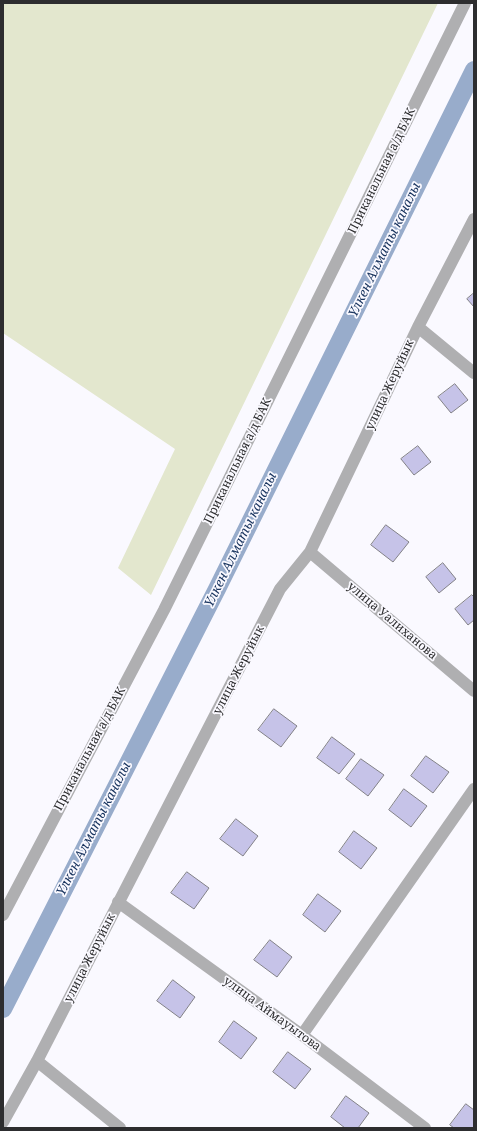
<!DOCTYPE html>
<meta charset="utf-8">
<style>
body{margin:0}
#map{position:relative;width:477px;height:1131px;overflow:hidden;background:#faf9ff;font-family:"Noto Serif",serif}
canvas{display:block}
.frame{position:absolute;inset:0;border:4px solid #2d2d2f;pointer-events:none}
</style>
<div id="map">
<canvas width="477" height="1131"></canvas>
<div class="frame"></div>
</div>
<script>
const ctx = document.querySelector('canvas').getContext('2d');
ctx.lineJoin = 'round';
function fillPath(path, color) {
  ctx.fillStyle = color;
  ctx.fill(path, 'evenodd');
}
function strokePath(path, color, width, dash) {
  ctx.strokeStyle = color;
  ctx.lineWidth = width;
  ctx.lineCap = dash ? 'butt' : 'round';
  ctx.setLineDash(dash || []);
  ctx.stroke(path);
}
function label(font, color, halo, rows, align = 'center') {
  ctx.font = font + ' "Noto Serif",serif';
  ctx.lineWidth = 3.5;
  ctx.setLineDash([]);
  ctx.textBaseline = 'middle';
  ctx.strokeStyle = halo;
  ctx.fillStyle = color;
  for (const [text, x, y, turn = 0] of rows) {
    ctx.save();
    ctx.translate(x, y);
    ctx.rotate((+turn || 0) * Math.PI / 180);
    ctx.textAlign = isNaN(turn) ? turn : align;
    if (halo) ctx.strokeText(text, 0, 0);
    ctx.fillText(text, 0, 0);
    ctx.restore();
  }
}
const green = new Path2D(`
 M3,3H438L151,595L118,568L175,449L3,333Z`);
const canal = new Path2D(`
 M3,1009L217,589L474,70`);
const building = new Path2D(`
 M474,293V307L467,299Z
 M455,384L468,400L451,413L438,397Z
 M418,446L431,462L414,475L401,459Z
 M386,525L409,542L393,562L371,545Z
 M443,563L456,579L439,593L426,577Z
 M472,595L474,597V620L468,625L455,609Z
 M274,709L297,726L281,747L258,730Z
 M332,737L355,754L339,774L317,758Z
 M426,756L449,772L433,793L411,776Z
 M361,759L384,775L368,796L346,779Z
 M404,789L427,806L411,827L389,810Z
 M236,819L258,836L243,856L220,839Z
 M354,831L377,848L361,869L339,852Z
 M187,872L209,888L194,909L171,893Z
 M318,894L341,911L325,932L303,915Z
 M270,940L292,957L277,977L254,960Z
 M173,980L195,997L180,1018L157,1001Z
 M234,1021L257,1038L241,1059L219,1042Z
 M288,1052L311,1069L295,1089L273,1072Z
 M346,1096L369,1113L358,1128H345L331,1117Z
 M466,1104L474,1110V1128H454L450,1125Z`);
const minor = new Path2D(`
 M418,327L474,373
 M310,552L474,691
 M118,902L302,1035L425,1128
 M3,915L164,610L465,3
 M302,1035L474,789
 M37,1061L120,1128
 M3,1122L37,1061L280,589L310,552L418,327L474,219`);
const streetNames = [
 ["Приканальная а/д БАК",382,171,-64],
 ["улица Жеруйык",390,385,-65],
 ["Приканальная а/д БАК",238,461,-64],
 ["улица Уалиханова",392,621,40],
 ["улица Жеруйык",239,670,-63],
 ["Приканальная а/д БАК",90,749,-62],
 ["улица Жеруйык",90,958,-63],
 ["улица Аймауытова",272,1014,36]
];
const waterNames = [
 ["Үлкен Алматы каналы",385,250,-64],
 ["Үлкен Алматы каналы",241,540,-64],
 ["Үлкен Алматы каналы",94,829,-63]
];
fillPath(green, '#e3e7ce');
strokePath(canal, '#98accb', 18);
fillPath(building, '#c6c3e8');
strokePath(building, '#828187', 1);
strokePath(minor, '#afafb1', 12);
label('12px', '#2d2d2f', '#faf9ff', streetNames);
label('italic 13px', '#1b3660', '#faf9ff', waterNames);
</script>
